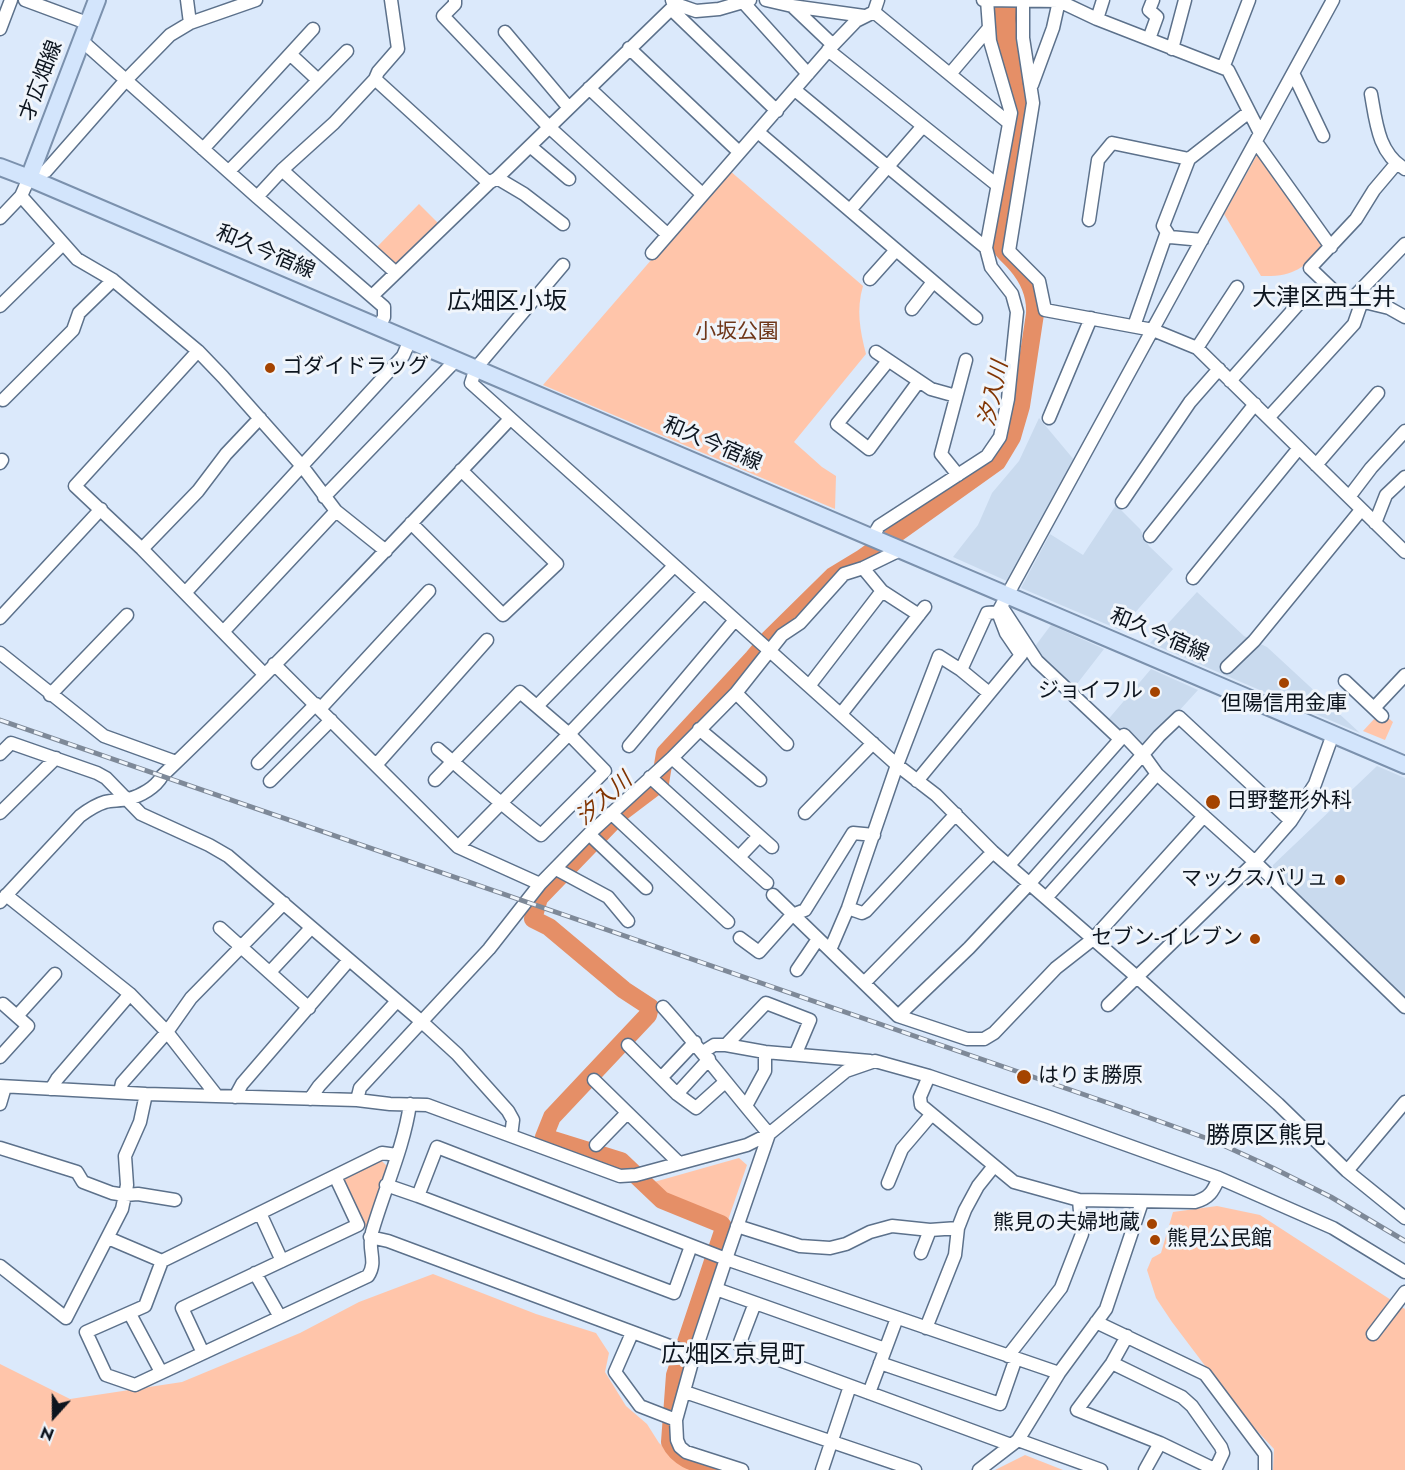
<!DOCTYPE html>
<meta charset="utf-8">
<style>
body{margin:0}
#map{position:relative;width:1405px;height:1470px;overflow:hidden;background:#dbe9fb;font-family:Jost,sans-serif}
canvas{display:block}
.north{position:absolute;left:24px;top:1386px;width:60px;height:60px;-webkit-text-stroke:4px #f0f5fb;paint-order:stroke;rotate:201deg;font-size:16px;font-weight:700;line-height:24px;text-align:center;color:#0d151f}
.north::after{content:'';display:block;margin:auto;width:21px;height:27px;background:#0d151f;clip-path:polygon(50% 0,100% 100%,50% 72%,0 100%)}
</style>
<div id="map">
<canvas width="1405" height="1470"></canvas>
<div class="north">N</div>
</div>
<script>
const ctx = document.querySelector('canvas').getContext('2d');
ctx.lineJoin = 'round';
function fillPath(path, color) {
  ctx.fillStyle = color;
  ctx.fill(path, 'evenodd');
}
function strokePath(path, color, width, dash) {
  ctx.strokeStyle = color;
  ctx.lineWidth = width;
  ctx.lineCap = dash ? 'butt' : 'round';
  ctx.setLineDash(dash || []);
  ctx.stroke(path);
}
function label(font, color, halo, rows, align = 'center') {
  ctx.font = font + ' Jost,"Noto Sans JP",sans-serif';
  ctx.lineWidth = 6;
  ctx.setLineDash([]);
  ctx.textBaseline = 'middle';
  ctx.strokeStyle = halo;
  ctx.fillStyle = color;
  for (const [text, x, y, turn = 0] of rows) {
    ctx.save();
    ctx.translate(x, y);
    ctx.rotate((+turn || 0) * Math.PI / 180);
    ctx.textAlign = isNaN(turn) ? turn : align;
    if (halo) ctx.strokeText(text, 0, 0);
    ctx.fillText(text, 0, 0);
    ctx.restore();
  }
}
const built = new Path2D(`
 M1039,418L1075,461L1009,582L953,557L978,525L992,493L1019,461Z
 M1116,505L1140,529L1149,546L1173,569L1120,630L1021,588L1050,534L1083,555Z
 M1197,592L1244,636L1267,647L1360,733L1150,643Z
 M1051,625L1104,649L1073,689L1033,649Z
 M1151,669L1198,690L1146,747L1123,727L1118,732L1106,722Z
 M1377,766L1405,778V997L1349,942L1274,873L1273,865Z`);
const green = new Path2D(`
 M1258,153L1324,246C1303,269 1293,277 1261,276L1224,214Z
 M729,170L863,286C856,310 860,330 866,354L794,442L822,467L836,476L835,509L543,385Z
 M419,204L438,223L396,266L376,248Z
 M1386,716L1393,722L1385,740L1363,731L1376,717Z
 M739,1158L747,1165L726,1226L663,1198L647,1184Z
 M381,1160L387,1166L367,1227H363L342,1183L345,1176Z
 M1217,1206L1260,1215L1405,1309V1470H1273L1274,1449L1243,1416L1172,1322L1156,1298L1147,1270L1152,1258L1161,1253L1173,1212Z
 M433,1274L536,1314L596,1333L609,1353L605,1372L626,1406L647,1424L659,1443L683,1464L698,1470H0V1364L70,1399L182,1382L300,1333L359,1302Z
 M1025,1455L1063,1470H995Z`);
const water = new Path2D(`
 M994,0H1017L1016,19L1023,70L1024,107L1007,151L1014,109L995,36Z`);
const river = new Path2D(`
 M719,1470C700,1464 679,1461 670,1442L675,1375L724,1228L721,1224L662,1200L621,1161L544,1137L552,1117L648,1015L650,1007L624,990L549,927L533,919L539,898L623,811L660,783L665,753L753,658L769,639L833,576L861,559L997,462L1012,437L1021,406L1035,314C1036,296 1029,279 1017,265C1006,252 1000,252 997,233L1020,120L1019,93`);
const minor = new Path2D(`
 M25,0L87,23
 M187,0L190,23
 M455,0V4L443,16L549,127L667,234
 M672,0L673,3L696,11L719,9L750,0
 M766,0L792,6L864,16
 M983,0L1059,1L1097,19L1228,70L1260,133
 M1023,0V38L1033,103L1009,251L1039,281L1045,310L1153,330L1197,348L1405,552
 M743,2L808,74
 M792,6L833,45
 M874,12L1009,123
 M1097,19L1103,0
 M0,29L11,0
 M505,32L569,108
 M1149,39L1157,17L1149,10L1153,0
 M81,40L257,197L384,307V317L379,327
 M629,48L739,152
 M1172,49L1185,0
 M828,50L997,185
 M290,54L318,80
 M1223,68L1249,0
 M1293,73L1323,136
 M950,74L989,28
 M375,79L378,72L398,49L391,0
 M1032,85L1053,28L1059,1
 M589,88L702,194
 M795,90L986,248
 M1371,94C1376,122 1378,153 1405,169
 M758,132L976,318
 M1256,142L1331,247
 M530,146L569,179
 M203,149L313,29
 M1189,159L1249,112
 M1396,164L1374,190L1356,219L1310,268L1333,290L1352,299L1389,308L1405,317
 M282,170L395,272
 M229,171L347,51
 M497,178L524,194L563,224
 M21,196L77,259L113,280L198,351L223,377L302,466L336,511L386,551
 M257,197L282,170L334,123L375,79L489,183
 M850,210L923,126
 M0,218L21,196L29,178L46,171L126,80L170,35L190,23L256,0
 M1089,220L1098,160L1112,143L1189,159L1163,226L1170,237L1202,240
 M652,253L833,45L856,21L874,12L878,0
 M563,265L476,368L471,383L897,765L936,795L993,852L1138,978L1278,1104L1347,1171L1405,1218
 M870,279L896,250
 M372,296L489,183L497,178L671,9L777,111
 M1352,299L1405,244
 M0,306L63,244
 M912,309L933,282
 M1134,326L1167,232
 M1197,348L1237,287
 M198,351L75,486L142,549L265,675
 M876,352L931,389L956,396
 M888,361L837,424L869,449L919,381
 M1230,381L1301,301
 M3,400L73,330L79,313L113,280
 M1269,417L1354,324L1362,301
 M1049,418L1091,318
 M0,463L2,460
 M1316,465L1378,393
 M958,475L941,454L966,360
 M324,497L456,360
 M1349,497L1371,468L1405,431
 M1122,502L1190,402L1219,369
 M411,523L503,615L557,564L461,470
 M1375,523L1386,495L1405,477
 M1150,536L1255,404
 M872,538L879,526L987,456L1000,437L1008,399L1017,312L1012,294L991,267L986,248L1011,113L990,41L987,0
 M142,549L198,491L226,454L260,418
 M863,568L882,591L919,615
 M1193,578L1299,448
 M185,593L403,356L410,340
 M1003,609L1037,661L1120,739
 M0,618L101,509
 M223,632L336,511
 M0,653L104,736L176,762
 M274,664L458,847L540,884
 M1227,667L1254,641L1361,510
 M961,670L987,613L998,612
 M1345,681L1382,716
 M809,686L882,591
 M736,693L787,744
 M50,695L127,615
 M537,706L674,566
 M1374,708L1405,675
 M320,709L429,591
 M841,714L925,607
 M699,729L760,780
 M629,746L735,620
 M0,754L11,743L97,773L106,778L141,814L209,845L228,856L422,1022L457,1054L508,1111L513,1120L511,1136
 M672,758L772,847
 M258,763L316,704
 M376,765L487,640
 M650,777L767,883
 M435,780L520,692L569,734L605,771L541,835C505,808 472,778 438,749
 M270,781L331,720
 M917,781L1021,655L1006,633L998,612L1333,0
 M0,813L56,758
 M611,813L728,922
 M805,813L873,743
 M589,834L646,888
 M458,847L569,734L704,592
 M739,857L759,836
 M1009,865L1124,735L1144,756L1157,774L1255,862L1405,1007
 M556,869L608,897L628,921
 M6,895L130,994L167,1032L217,1096
 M773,895L898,1016L967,1039H984L994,1033L1056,968L1093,939L1204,816
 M1046,898L1157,774
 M0,902L80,816C88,810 95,805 105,802C112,800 120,801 128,799C141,796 156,787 162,776C282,661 396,540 510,419
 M848,908L862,913L866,911L956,814
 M220,928L309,1008
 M740,938L759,952L792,915L805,910L853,833L874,835
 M830,950L848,908L897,765L939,656L961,670L989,693
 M797,970L818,939
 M270,972L311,928
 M865,982L993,852
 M1108,1005L1255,862L1291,821L1315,784L1333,734
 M663,1007C700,1048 733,1092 769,1134L726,1259L694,1355L676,1420L677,1440L680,1447L686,1452L742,1470
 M17,1016L55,974
 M898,1016L969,948L1029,884L1159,736L1179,717L1291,821
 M628,1045L677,1094L696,1108L725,1082
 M726,1045L766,1003L810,1020L796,1053
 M703,1052L714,1045H726L765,1052L870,1061
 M0,1057L28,1026L3,1004
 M929,1076L920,1097L921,1105L1014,1182L1079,1200L1195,1202C1210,1198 1213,1191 1219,1178
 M661,1078L695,1042
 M594,1080L678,1162
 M0,1086L146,1094L357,1100L390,1104L427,1105L620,1176L636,1175L747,1145L769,1134L846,1071L875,1061L929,1076L1049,1117L1219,1178L1333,1228L1405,1272
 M51,1089L57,1079L130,994
 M120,1092L122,1083L167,1032L191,998L284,903
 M677,1094L709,1059
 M235,1097L242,1084L349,960
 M310,1099L319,1086L397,1001
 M357,1100L360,1088L489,949L540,884L589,834L672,758L736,693L782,635L800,623L844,574L863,568L900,550
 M0,1104L5,1087
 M746,1106L765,1071V1052
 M596,1145L627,1113
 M0,1148L77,1172L83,1182L112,1193L125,1195L138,1194L175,1200
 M397,1155L382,1153L162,1261L145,1306L86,1332L106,1375L135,1385L368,1276C378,1261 367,1250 372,1232C384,1190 404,1147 410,1104
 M1347,1171L1405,1102
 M888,1183L902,1149L931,1115
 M386,1185L418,1196L674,1293L691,1246
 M418,1196L437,1147L726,1259L1059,1373
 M260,1213L282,1261
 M737,1226L800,1246L830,1248L846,1244L870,1232L892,1226L930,1230L958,1228
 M370,1237L388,1241L694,1355
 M108,1238L162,1261
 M921,1253L930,1230
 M0,1266L66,1318L122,1209L127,1185L125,1156L140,1122L146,1094
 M255,1273L280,1317
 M716,1289L885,1349
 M755,1303L739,1345L1011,1445
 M130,1314L161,1372
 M1096,1322L1205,1374L1265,1454V1470
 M926,1328L955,1255L958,1228L965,1210L978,1186L994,1166
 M632,1333L615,1372L640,1406L676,1420
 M1373,1334L1405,1292
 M1127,1336L1112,1363L1077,1410L1160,1443L1216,1470
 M203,1353L182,1308L358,1225L335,1176
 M1008,1356L1061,1288L1082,1234L1079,1200
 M880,1363L1000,1404L1016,1358
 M1112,1363L1182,1397L1192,1406L1221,1447L1223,1453L1215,1470
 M685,1392L915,1470
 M869,1393L897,1318
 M1018,1440L1101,1470
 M822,1470L850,1386
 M979,1470L1018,1440L1059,1373L1106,1309L1142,1202
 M1145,1470L1160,1443`);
const major = new Path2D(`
 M0,167L29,178L1405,765
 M29,178L97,0`);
const rail = new Path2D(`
 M0,720L1120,1107L1214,1141L1273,1168L1331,1197L1405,1241`);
const markers = [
 [270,368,6,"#a44300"],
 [1284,683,6,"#a44300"],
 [1155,692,6,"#a44300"],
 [1213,802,8,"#a44300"],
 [1340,880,6,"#a44300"],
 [1255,939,6,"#a44300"],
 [1024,1077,8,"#a44300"],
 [1152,1224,6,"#a44300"],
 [1155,1240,6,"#a44300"]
];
const streetNames = [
 ["才広畑線",42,81,-69],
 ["和久今宿線",265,253,23],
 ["和久今宿線",712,445,23],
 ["和久今宿線",1159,636,23]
];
const parkNames = [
 ["小坂公園",737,333]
];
const poiNames = [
 ["ゴダイドラッグ",282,368],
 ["ジョイフル",1143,692,"right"],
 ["但陽信用金庫",1284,705,"center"],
 ["日野整形外科",1226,802],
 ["マックスバリュ",1328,880,"right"],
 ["セブン-イレブン",1243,939,"right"],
 ["はりま勝原",1038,1077],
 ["熊見の夫婦地蔵",1140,1224,"right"],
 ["熊見公民館",1167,1240]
];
const waterNames = [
 ["汐入川",995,394,-78],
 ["汐入川",605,800,-42]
];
const quarterNames = [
 ["大津区西土井",1324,299],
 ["広畑区小坂",507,303],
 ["勝原区熊見",1266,1137],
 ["広畑区京見町",733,1356]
];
fillPath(built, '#c9daee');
fillPath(green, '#ffc5aa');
fillPath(water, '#e58f67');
strokePath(water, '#a46a51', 1.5);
strokePath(river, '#e58f67', 18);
strokePath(minor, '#5c718b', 15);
strokePath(major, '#7b91ad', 20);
strokePath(minor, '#fff', 12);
strokePath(major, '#d3e5fc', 16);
strokePath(rail, '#7e8998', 5);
strokePath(rail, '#f0f5fb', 3, [9]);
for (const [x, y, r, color] of markers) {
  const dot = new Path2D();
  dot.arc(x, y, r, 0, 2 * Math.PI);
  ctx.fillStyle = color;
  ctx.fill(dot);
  strokePath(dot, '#f0f5fb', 2);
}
label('21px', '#0d151f', '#f0f5fb', streetNames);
label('21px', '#6e3619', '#f0f5fb', parkNames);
label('21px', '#0d151f', '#f0f5fb', poiNames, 'left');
label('italic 22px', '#813402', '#f0f5fb', waterNames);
label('24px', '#0d151f', '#f0f5fb', quarterNames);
</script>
